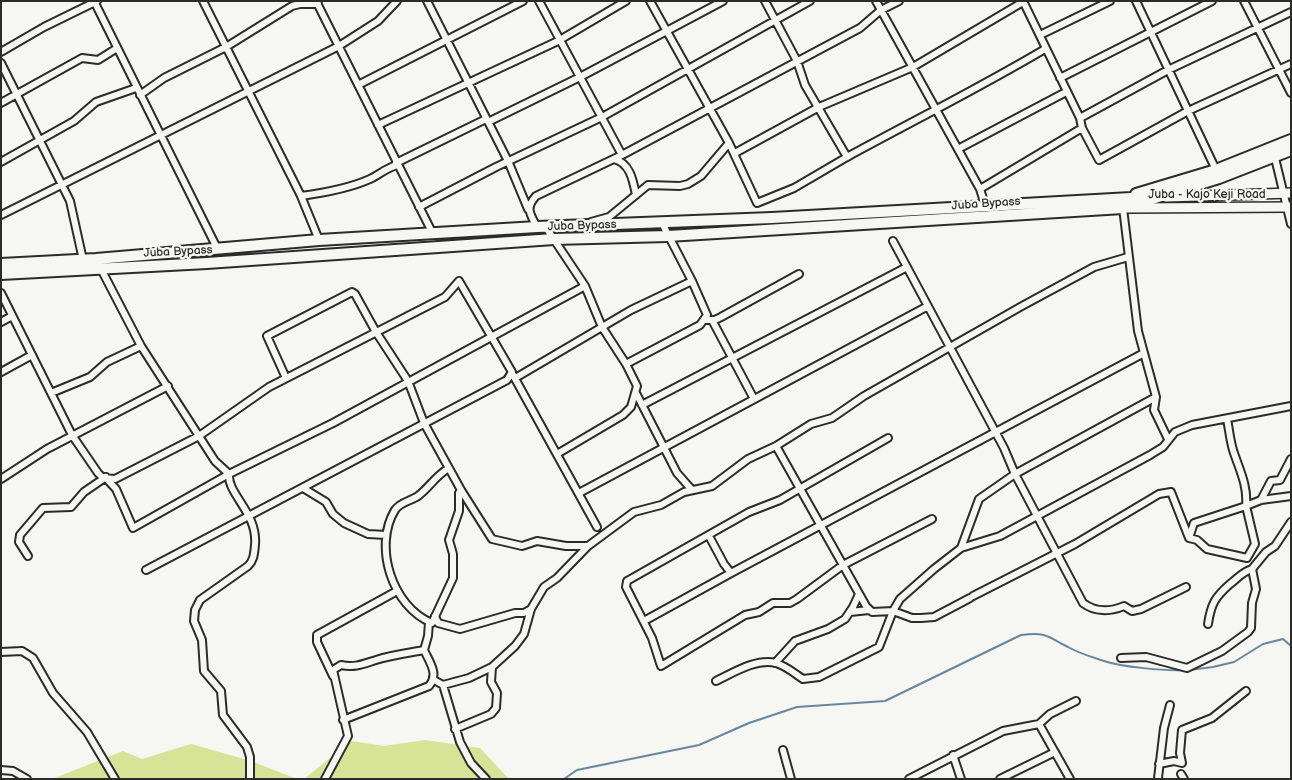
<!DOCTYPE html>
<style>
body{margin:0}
#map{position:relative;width:1292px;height:780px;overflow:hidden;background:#f6f6f2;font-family:"Balsamiq Sans",sans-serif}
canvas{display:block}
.frame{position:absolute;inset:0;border:2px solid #2b2b2b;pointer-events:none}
</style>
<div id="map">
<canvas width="1292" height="780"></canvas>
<div class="frame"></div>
</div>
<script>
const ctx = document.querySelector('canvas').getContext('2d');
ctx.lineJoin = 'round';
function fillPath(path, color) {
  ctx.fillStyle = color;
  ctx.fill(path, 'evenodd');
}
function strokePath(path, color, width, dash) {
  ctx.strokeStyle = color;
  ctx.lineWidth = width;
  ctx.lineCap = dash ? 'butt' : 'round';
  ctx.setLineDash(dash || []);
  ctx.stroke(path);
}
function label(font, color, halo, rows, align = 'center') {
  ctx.font = font + ' "Balsamiq Sans",sans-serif';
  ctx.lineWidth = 4.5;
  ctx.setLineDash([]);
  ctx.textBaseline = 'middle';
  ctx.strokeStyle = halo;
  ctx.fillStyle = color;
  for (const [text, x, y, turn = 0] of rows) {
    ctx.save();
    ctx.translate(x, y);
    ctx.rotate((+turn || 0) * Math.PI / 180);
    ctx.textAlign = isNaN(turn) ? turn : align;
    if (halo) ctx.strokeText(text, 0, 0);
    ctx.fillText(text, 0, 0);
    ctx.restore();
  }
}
const green = new Path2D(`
 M425,740L480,748L509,779H304L351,741L384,746Z
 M191,744L251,761L297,779H52L123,751L142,759Z`);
const stream = new Path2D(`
 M1189,670L1213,667L1234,662L1263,644L1283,639L1291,646
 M564,779L577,770L699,745L749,723L797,707L885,701L1021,635C1048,632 1046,636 1068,647C1078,653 1092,657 1104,661C1122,667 1165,671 1184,670`);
const street = new Path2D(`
 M94,1L217,248
 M203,1L301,196L319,240
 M316,1L433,234
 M427,1L508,161L528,209
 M539,1L622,155
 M650,1L729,143L757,203L794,188L847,157L805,85L797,61L765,1
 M876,1L980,189L985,205
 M1023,1L1080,118L1082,128L1099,160L1188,111L1291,64
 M1136,1L1217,172
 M1244,1L1291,93
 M1040,35L1110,1
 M1,52L44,27L97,1
 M1,63L70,201L83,260
 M1060,78L1212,1
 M358,85L523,1
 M140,95L164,78L226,47L292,6L300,4H318
 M1,103L82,58L98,60L114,50
 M1080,118L1168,70L1291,12
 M488,122L580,77L723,1
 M378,125L558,41L626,1
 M958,149L1066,92
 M735,153L819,107L913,67L1023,2
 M847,157C913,121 981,87 1045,49
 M1275,158L1291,224
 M614,159C630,163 633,180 636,195
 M1,162L74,121L96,102L136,88
 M396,163L486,119
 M980,189L1082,128
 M301,196C323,193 350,188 370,179C379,175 386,168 397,165
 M419,207L496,167L602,117L810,1
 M1123,208L1138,331L1156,397L1154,410L1168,439
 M1,215L339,46L378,21L397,1
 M591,222L609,217L648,185L680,186L688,184L701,176L729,143
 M545,226L585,286L602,327L626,364L637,386L631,407L623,415L557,454
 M537,227C530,214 525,208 536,196L622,155L860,28L881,10L899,1
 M100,267L141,346L215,461L229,474C227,494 258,513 255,545C254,554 254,560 248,566L200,600L195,610L194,621L202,640L204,671L221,691L223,715L247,747L250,757V779
 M1,293L72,435L98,473L103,478L115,479L199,436L269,387L445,297L459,281L512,372L507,380L146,570
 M705,320H715L721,317L799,274
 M712,320L754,399
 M1,322L12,316
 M626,364L700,325L707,315L692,281L662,223
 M1,372L32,355
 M513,375L597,527
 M517,377L631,310L692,281
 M286,378L267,336L352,292L355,294L376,332L408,381L424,423L461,490L492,539L522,546L537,541L566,546H587
 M51,393L90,377L107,362L141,346
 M636,393L677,473L692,490
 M1156,397L1015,474L1083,603C1095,612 1110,612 1124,606L1132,611L1141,609L1186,587
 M642,405L907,267
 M888,438L780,500L749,512L627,581L626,587L652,638L661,666L745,615L759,612L773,603H790L797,599L843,565L932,519
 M776,446L866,606L872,612L893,611L912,618H921L934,617L970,598
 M449,468C435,476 430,487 418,496C411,501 400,502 395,510C373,546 392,607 432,623L453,578V554L449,540L459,511V493L461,490
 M105,477L116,489L133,528L229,474L333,423L585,286
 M1,479L47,449L168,386
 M303,488L326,502L333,514L344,523L368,534L386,535
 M579,493L928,306
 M1261,500L1271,481L1280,480L1291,459
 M709,536L724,564L731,573L1144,353
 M1189,538L1194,523L1246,506C1248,485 1239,469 1233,450C1230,440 1229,429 1227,419
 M961,548L1000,536L1150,455L1163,447L1175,432L1192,425L1291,406
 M28,556L19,542L20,535L43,508L71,507L84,492L106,477
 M973,596L1075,544L1159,494L1171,492L1189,538L1197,540L1207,549L1247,558L1255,544L1246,506L1261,500L1291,496
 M850,612L869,610
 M435,616L438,623L460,629L515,613H524L531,609
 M644,621L731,573
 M1208,624C1211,604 1215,597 1230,584C1238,578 1242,572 1252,569
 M1,652L22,651L33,658L53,693L87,732L115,779
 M1121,658L1146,657L1187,668L1222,651L1248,632L1251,628L1252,603L1256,589L1252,569L1266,552L1275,546L1291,522
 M775,663L795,641L828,629L845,619L853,607L859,594
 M333,676L317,642V635L397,591
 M434,680L443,685L460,742L471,763L486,779
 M716,681C733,673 756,658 776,663C786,666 794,673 803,679L819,677L879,647L893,611L900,599L934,569L961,548L979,499L1015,474L1004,448L893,241
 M443,685L469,678L492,667L515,646L524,634L531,609L544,587L557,578L588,546L634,512L661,505L684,492L712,486L748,459L776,446L811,424L832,418L864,396L1022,306L1094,267L1128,257
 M343,720L429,686C439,674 430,663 424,650L428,636L429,622
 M1039,724L1070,779
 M455,729L491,714L496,708L497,693L491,682L492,667
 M783,750L791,779
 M953,755L961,779
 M1159,764L1174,761L1182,763L1180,753L1182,730L1212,718L1246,691
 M1,770L13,771L27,779
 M1181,774L1184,779
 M1158,778L1164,728L1170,705
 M325,779L348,736L333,670L341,665C355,668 363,664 376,660C391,655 408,653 424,650
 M909,779L1003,731L1039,724L1050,714L1076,701
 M1000,779L1055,752`);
const secondary = new Path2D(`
 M1166,197L1291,193
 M1128,208L1291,207`);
const primary = new Path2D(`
 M1136,194L1216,170L1291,140
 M1,264L96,259L319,240L537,227L772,218L1149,197
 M1,274L207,263L554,239L668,236L1123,208L1219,178L1291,150`);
const streetNames = [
 ["Juba - Kajo Keji Road",1207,195],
 ["Juba Bypass",986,204,-4],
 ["Juba Bypass",582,226,-2],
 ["Juba Bypass",178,252,-3]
];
fillPath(green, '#d7e497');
strokePath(stream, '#66889f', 2);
strokePath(street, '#2b2b2b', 10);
strokePath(secondary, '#2b2b2b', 12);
strokePath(primary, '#2b2b2b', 14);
strokePath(street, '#f6f6f2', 6);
strokePath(secondary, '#f6f6f2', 9);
strokePath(primary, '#f6f6f2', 10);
label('12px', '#2b2b2b', '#f6f6f2', streetNames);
</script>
